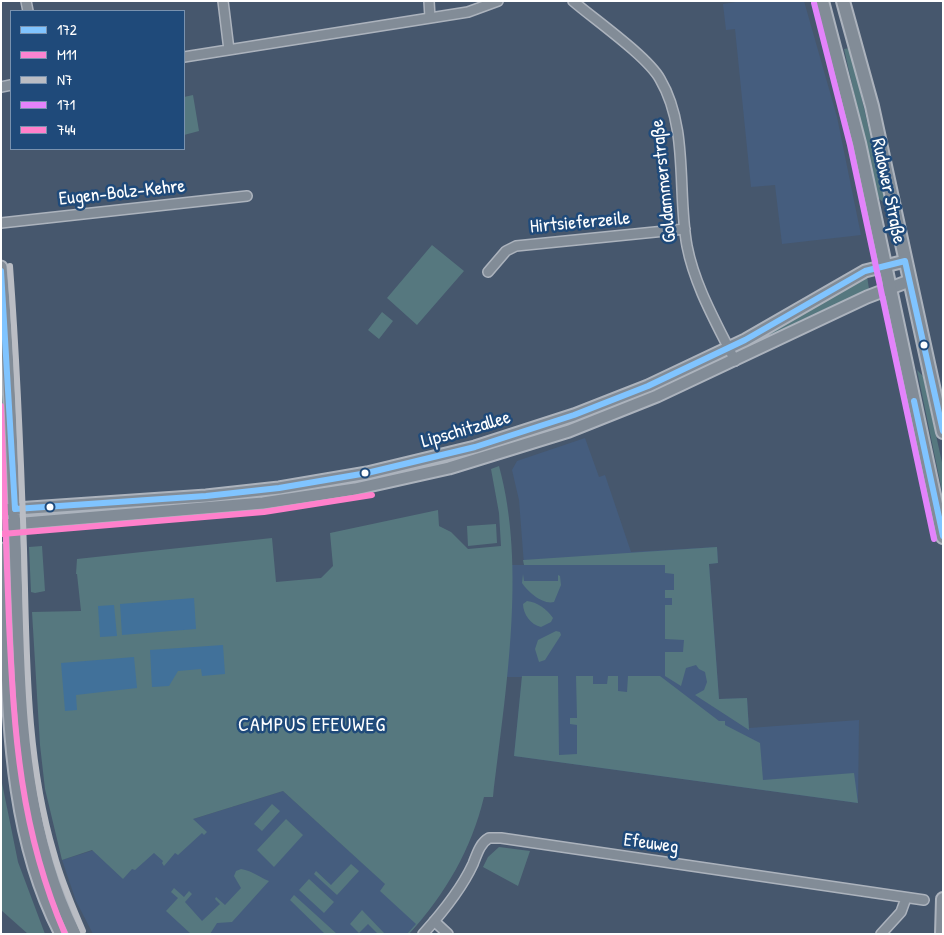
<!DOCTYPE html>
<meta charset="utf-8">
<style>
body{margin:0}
#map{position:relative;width:944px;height:935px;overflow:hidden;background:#46576d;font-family:"Patrick Hand",sans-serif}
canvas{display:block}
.frame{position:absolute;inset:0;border:2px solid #fff;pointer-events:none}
.legend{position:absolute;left:10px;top:10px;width:175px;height:140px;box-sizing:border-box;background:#1f4a7a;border:1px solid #7992af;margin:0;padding:6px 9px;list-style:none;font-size:15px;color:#fff}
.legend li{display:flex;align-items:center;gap:10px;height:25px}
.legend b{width:25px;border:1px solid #7992af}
</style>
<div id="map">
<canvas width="944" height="935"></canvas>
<div class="frame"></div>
<ul class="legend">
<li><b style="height:6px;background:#80c4ff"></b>172</li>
<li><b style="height:6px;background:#fb84d1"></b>M11</li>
<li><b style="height:6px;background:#babdc4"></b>N7</li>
<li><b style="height:6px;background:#e383fb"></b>171</li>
<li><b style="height:6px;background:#ff80cb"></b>744</li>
</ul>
</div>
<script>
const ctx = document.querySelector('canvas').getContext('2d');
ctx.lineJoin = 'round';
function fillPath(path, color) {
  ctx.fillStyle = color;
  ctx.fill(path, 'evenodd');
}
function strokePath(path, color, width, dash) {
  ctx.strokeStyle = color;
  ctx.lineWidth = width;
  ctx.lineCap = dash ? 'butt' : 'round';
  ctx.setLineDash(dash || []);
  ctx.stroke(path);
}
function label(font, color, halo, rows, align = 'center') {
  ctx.font = font + ' "Patrick Hand",sans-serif';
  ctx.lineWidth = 5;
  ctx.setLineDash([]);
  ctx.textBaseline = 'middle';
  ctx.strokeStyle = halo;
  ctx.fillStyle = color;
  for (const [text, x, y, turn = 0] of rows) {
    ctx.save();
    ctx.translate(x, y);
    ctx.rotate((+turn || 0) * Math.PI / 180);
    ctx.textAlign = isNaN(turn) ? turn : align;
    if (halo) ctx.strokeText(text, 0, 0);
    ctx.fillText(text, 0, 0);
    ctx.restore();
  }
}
const built = new Path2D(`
 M743,1H804L837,117L861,235L782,244L775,185L751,187L735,29L726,30L723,4Z
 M585,438L599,477L605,475L631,552L717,547L718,563L709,564L719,699L747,698L749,728L859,720L858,803L514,756L522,677H506L512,565H524L519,500L512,470L517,461Z
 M283,791L423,918L409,934H93L76,901L62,860Z`);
const green = new Path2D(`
 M850,48L885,199L883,202L878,198L844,49Z
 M193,95L199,131L184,135V97Z
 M432,245L464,271L417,325L387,298Z
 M867,276L869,289L801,320L749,349L747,344Z
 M382,312L393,321L379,339L368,330Z
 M1,332L10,490H5L1,432Z
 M715,360L717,364L592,418L520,443L518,439Z
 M917,370L923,376L943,467V496Z
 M499,466C527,568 505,694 493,797H484C471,850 446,893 409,934H407L416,924L380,891L385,884L283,791L193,819L207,832L204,835L202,833L178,855L175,853L164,866L162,863L163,861L154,853L135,870L132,869L123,879L92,850L62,860L45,789L40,745L32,612L81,611L77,574H76L77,559L272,538L276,582L321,578L333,566L330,533L438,510L439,526L451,532L468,549L501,546L499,513L491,469Z
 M496,524L497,543L468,546L467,526Z
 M42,546L45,591L35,593L31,592L29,547Z
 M717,547L718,563L709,564L719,699L747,698L749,730L695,695L704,690L707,682L705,672L699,669L696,665L686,668L681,686L665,676V652H683L684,640L665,639V605H672V598H665V590H674V574L665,573V565H524L523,560Z
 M523,574L524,581H558V575L560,576L561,585L554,602C543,605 528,592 522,583Z
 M527,601C537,602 547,609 553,618L551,622L541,627C531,625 523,614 523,604Z
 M556,631L560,632L561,635L545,660L539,662L535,649L538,640Z
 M522,676H558L559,755L577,754V725L570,724V718H577L576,676H593V684H607L608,676H618V691L627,692L628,676H660L719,721H725V725L760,743L763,780L854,773L858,803L514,756Z
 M20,744L58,906L54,909C32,856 24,802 17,745Z
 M1,778L18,862L45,934H28L1,910Z
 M272,804L280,811L262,831L254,824Z
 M286,819L303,835L274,867L257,850Z
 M499,847L530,851L518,886L483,867L488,857Z
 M351,864L359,871L337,895L314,874L316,871L331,885Z
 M241,869C253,871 261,878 269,881L232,922L217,923L210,934H191L166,911L178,898L171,892L174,888L184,897L189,891L192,894L185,902L202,921L220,904L215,899L216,897L225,905L241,888L234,876L236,871Z
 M309,879L334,902L324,913L299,890Z
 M294,895L337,934H325L290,900Z
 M362,910L385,934H378L368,924L359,933L350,924Z`);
const water = new Path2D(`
 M194,598L196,629L122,635L120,604Z
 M114,605L117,636L100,637L98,606Z
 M223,645L225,674L202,676L201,669L178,671L169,686L152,687L150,650Z
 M134,657L137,688L76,695L77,710L65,711L61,663Z`);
const minor = new Path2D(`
 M26,1L28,11
 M223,1L229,50
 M429,1L430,18
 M573,1C595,20 647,56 660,79C689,128 677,192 687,246C695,287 717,324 735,361
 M184,57L468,12L498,1
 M1,87L11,85
 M1,223L247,196
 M488,272L506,251L516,246L685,229
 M434,921L448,934
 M423,934C442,913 461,890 473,864C477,854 480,843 489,838H501L924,900
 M881,934L901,912L906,898`);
const tertiary = new Path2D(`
 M1,267C11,378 13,489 17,600C22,714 23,830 75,934
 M1,510L206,496L279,488L367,473L475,447L574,415L648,386L745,340L865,271L905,261
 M1,525L263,503L355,489L449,468L569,431L657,396L867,297L909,281
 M1,549C11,677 0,817 61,934`);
const secondary = new Path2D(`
 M822,1L859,143L943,537
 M843,1L872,106L943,432
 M942,934L943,899`);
const bus1 = new Path2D(`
 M1,271L15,509L206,496L279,488L367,473L475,447L574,415L648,386L745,340L865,271L905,261L943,431
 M914,401L943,536`);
const bus2 = new Path2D(`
 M1,406C4,478 6,550 9,622C14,733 20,830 65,934`);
const bus3 = new Path2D(`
 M10,266C17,360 21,455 24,549C27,649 25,756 54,853C61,880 72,905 83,931`);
const bus4 = new Path2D(`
 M814,3L850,145L934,539`);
const bus5 = new Path2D(`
 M2,534L264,512L372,495`);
const markers = [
 [924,345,4.5,"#fff"],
 [365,473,4.5,"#fff"],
 [50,507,4.5,"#fff"]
];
const streetNames = [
 ["Goldammerstraße",664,181,-96],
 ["Rudower Straße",888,191,78],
 ["Eugen-Bolz-Kehre",122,193,-6],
 ["Hirtsieferzeile",580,223,-5],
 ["Lipschitzallee",466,430,-16],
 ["Efeuweg",651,844,8]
];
const neighbourhoodNames = [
 ["CAMPUS EFEUWEG",312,726]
];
fillPath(built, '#455d7e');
fillPath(green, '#56787f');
fillPath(water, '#41719a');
strokePath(minor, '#acb3bd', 12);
strokePath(tertiary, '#acb3bd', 15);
strokePath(secondary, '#acb3bd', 16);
strokePath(minor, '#828c97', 9);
strokePath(tertiary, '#828c97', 11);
strokePath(secondary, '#828c97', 12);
strokePath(bus1, '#80c4ff', 6);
strokePath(bus2, '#fb84d1', 6);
strokePath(bus3, '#babdc4', 6);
strokePath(bus4, '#e383fb', 6);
strokePath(bus5, '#ff80cb', 6);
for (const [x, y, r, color] of markers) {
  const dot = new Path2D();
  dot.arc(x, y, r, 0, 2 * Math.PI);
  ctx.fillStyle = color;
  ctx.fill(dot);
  strokePath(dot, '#1f4a7a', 2);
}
label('19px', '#fff', '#1f4a7a', streetNames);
ctx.letterSpacing = '1px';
label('20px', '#fff', '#1f4a7a', neighbourhoodNames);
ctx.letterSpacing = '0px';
</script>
